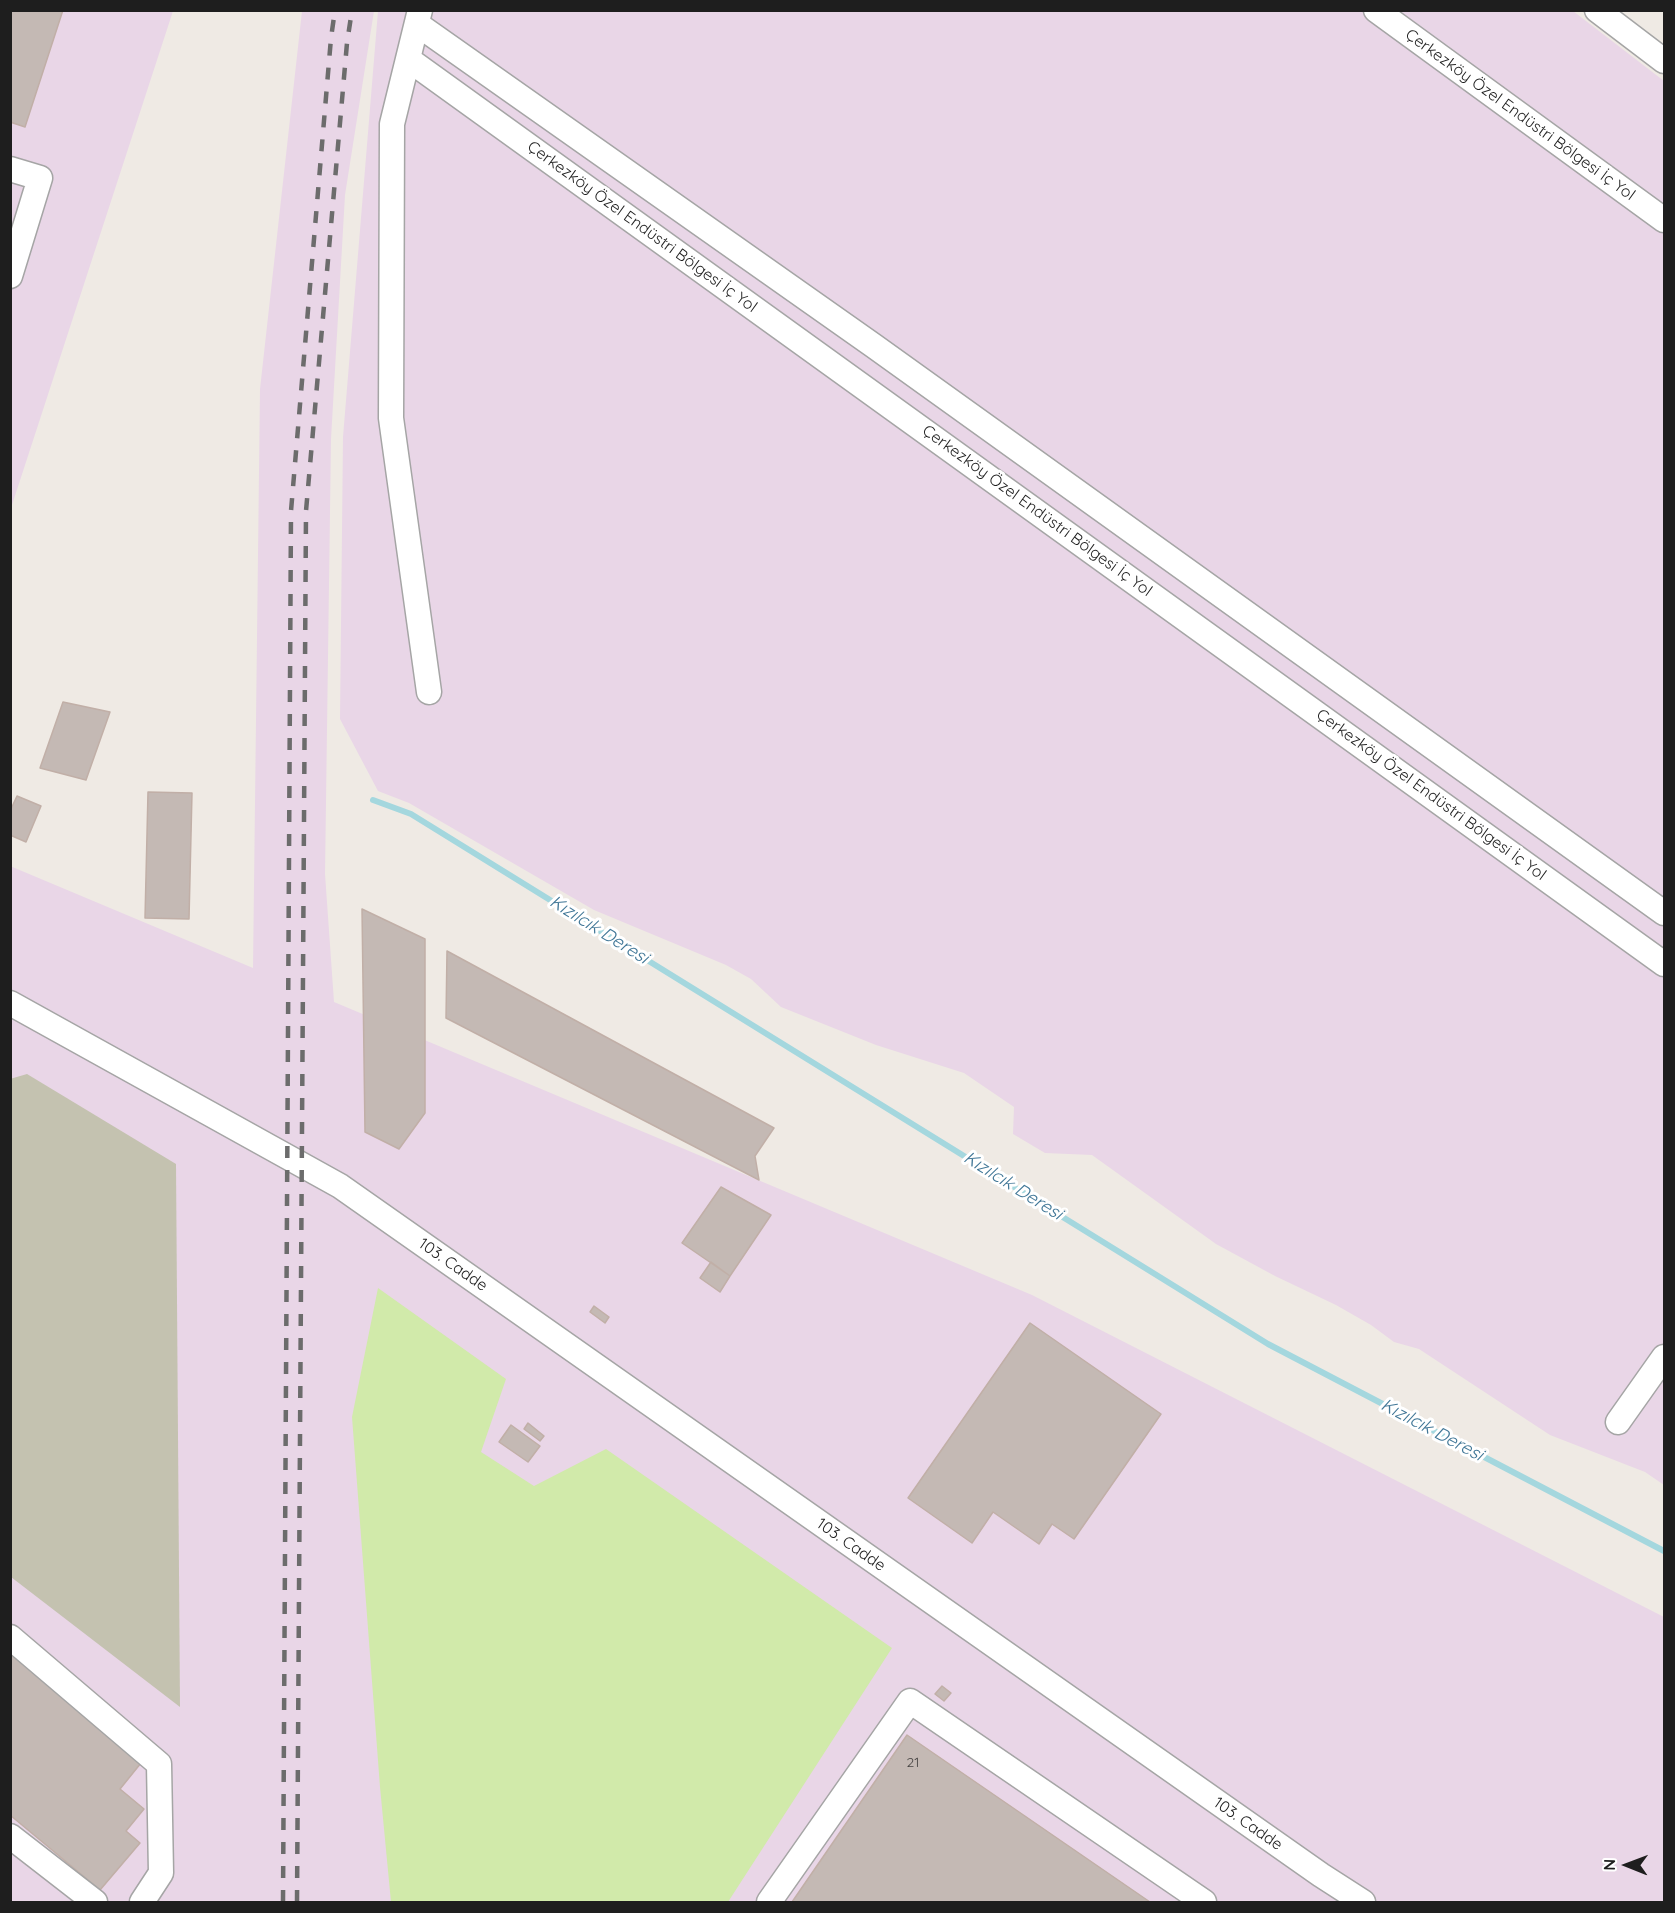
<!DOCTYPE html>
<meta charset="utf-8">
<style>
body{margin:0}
#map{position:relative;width:1675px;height:1913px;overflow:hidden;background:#efeae4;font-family:Quicksand,sans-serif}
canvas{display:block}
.frame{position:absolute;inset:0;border:12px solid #1e1e1e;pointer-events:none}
.north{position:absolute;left:1597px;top:1835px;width:60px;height:60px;-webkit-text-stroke:4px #fff;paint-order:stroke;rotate:271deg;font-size:16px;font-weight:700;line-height:24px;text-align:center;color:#1e1e1e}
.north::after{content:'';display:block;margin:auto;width:21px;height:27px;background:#1e1e1e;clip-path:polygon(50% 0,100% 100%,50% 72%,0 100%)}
</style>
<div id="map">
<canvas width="1675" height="1913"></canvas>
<div class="frame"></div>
<div class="north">N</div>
</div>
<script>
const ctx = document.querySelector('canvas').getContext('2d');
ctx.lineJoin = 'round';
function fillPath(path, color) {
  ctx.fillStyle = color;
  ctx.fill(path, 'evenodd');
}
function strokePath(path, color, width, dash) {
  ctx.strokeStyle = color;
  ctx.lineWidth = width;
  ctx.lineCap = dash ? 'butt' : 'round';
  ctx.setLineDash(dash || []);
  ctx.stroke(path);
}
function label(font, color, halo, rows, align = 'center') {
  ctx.font = font + ' Quicksand,sans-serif';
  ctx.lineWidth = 6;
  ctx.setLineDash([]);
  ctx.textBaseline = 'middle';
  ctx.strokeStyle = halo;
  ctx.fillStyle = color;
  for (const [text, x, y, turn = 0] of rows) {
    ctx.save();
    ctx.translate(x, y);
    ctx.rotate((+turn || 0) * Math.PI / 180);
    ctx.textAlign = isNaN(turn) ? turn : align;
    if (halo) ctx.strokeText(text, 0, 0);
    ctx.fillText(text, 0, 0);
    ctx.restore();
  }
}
const industrial = new Path2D(`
 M11,11H173L11,508Z
 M302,11H374L345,195L331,439L325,874L334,1002L1032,1295L1664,1617V1902H11L10,866L253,968L260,389Z
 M378,11H1573L1664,81V1485L1645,1472L1550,1435L1419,1349L1394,1342L1371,1325L1336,1305L1275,1276L1216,1244L1092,1155L1045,1153L1013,1134L1014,1107L964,1073L876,1045L781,1007L751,979L726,965L594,910L409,803L378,791L340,719L343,437Z`);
const construction = new Path2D(`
 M27,1074L176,1164L180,1707L11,1577L10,1079Z`);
const grass = new Path2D(`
 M378,1288L506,1379L481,1452L534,1486L606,1449L892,1648L728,1902H391L380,1787L352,1417Z`);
const stream = new Path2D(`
 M373,800L411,814L1268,1344L1664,1551`);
const building = new Path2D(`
 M10,10H63L25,127L10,122Z
 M63,702L110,712L86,780L40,768Z
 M148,792L192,793L189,919L145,918Z
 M17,796L41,806L26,842L10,835V811Z
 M362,909L425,939V1113L399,1149L365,1132Z
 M447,951L774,1128L755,1156L759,1180L446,1018Z
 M721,1187L771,1215L730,1276L682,1243Z
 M711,1262L730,1276L720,1292L700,1278Z
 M594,1306L609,1317L605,1323L590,1312Z
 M1030,1323L1161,1414L1074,1539L1052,1524L1039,1544L993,1512L972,1543L908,1498Z
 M528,1423L544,1436L540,1441L524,1429Z
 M511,1425L540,1446L528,1462L499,1442Z
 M10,1653L141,1763L120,1789L144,1809L126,1831L140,1843L100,1890L10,1815Z
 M942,1686L951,1693L944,1701L935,1694Z
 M907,1735L1150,1902H792Z`);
const minor = new Path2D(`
 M420,10L392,124L391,418L429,692
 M1376,10L1664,220
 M1597,10L1664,61
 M417,24L874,346L1664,913
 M408,59L1664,964
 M10,169L40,178L10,276
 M10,1003L340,1186L1321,1875L1363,1902
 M1618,1422L1664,1357
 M10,1637L159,1764L161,1873L142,1902
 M10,1836L95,1902
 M769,1902L910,1701L1204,1902`);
const rail = new Path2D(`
 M283,1902L291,511L331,38L335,10
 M297,1902L306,511L347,43L352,10`);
const numberNames = [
 ["21",913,1763]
];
const streetNames = [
 ["Çerkezköy Özel Endüstri Bölgesi İç Yol",1520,115,36],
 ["Çerkezköy Özel Endüstri Bölgesi İç Yol",642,227,36],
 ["Çerkezköy Özel Endüstri Bölgesi İç Yol",1037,511,36],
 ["Çerkezköy Özel Endüstri Bölgesi İç Yol",1431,795,36],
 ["103. Cadde",453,1265,35],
 ["103. Cadde",851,1545,35],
 ["103. Cadde",1248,1824,35]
];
const waterNames = [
 ["Kızılcık Deresi",599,930,32],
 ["Kızılcık Deresi",1013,1186,32],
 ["Kızılcık Deresi",1432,1430,28]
];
fillPath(industrial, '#e9d6e7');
fillPath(construction, '#c4c2b0');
fillPath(grass, '#d1eaaa');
strokePath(stream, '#a4d7de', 6);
fillPath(building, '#c4b9b4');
strokePath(building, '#c1afa7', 1.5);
strokePath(minor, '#a5a5a5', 27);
strokePath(minor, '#fff', 24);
strokePath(rail, '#6c6c6c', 4.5, [12, 12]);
label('14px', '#484544', null, numberNames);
label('16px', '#1e1e1e', '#fff', streetNames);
label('italic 18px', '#417797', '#fff', waterNames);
</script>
